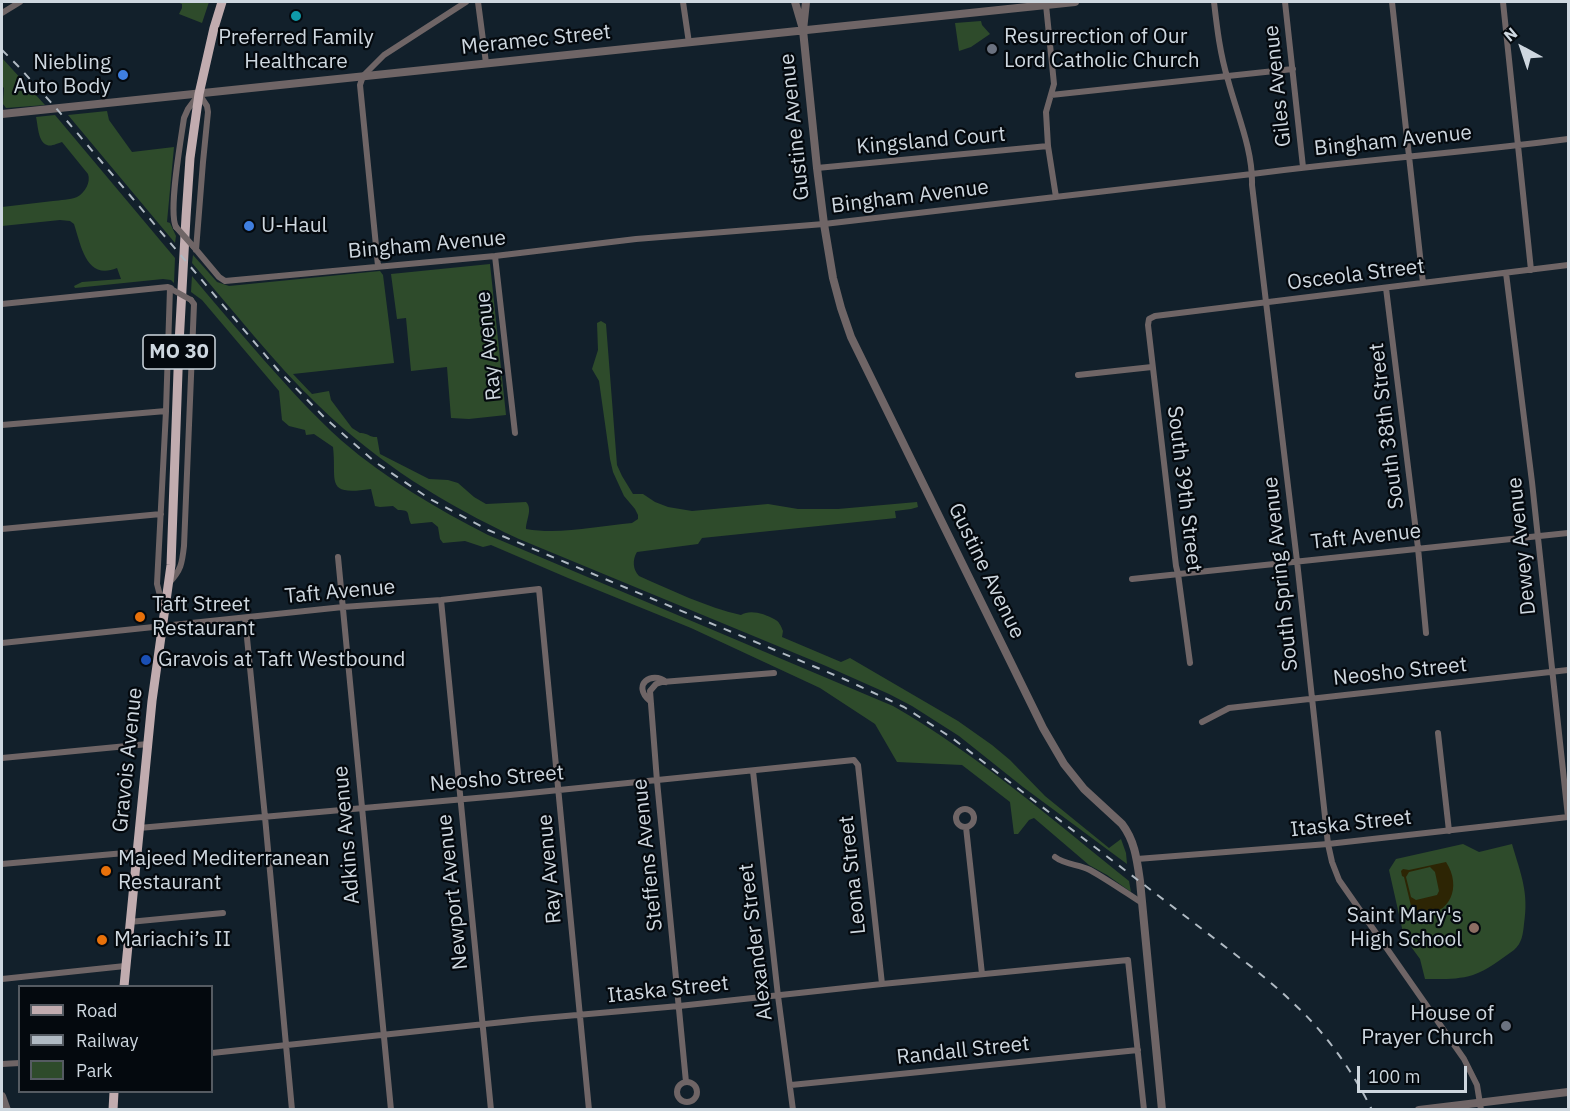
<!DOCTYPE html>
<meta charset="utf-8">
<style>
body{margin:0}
#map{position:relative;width:1570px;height:1111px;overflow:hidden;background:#12202b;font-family:"IBM Plex Sans",sans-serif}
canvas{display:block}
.frame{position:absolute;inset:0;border:3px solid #ced7df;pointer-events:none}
.legend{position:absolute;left:18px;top:985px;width:195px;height:108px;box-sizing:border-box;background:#04090e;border:2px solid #555b62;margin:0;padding:8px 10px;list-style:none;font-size:18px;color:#ced7df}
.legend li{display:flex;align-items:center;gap:12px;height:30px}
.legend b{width:30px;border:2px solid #555b62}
.north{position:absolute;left:1492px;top:18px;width:60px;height:60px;-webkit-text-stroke:4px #04090e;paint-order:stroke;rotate:320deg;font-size:16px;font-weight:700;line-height:24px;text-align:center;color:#ced7df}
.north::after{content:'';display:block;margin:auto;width:21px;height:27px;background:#ced7df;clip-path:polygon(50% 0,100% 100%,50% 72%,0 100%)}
.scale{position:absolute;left:1357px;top:1066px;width:110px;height:27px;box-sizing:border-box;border:3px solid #ced7df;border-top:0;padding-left:8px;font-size:18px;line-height:21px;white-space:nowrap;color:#ced7df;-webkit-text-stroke:4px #04090e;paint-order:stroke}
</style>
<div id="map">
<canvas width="1570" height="1111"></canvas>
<div class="frame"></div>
<ul class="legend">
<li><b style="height:8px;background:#c1acaf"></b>Road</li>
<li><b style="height:8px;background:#b0bac3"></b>Railway</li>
<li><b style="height:16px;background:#2e4b2b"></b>Park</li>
</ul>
<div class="north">N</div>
<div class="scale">100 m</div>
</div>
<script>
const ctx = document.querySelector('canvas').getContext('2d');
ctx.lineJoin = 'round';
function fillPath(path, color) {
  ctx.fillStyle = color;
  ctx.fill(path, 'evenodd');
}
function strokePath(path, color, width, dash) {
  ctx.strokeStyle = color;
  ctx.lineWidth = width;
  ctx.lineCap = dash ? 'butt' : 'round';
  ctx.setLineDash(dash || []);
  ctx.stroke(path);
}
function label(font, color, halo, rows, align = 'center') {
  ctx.font = font + ' "IBM Plex Sans",sans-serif';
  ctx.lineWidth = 4.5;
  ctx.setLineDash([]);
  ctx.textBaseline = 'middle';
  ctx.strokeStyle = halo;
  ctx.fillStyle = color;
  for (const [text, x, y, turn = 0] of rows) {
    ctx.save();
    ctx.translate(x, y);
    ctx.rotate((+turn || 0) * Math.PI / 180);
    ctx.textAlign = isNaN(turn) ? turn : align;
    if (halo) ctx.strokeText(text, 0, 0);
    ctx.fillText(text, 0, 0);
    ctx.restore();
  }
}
const green = new Path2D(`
 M177,2H209L202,23L179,14L182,8V4Z
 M981,21L982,25L990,34L971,47L959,51L955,23Z
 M2,58L45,105L6,108L3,104L4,88L2,86Z
 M107,111L109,120L132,152L174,147L167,222L170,223L176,236L175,243L68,115Z
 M55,115L175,258L174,283L171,280L163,279L75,288L74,286L82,282L121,279L117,268C86,281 81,245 74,224L70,221L60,220L2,226V207C19,205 36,203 53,201C60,200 70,200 77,197C85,193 91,182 88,174L62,142C58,143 51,147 47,145C38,142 38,125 36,117Z
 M193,255L217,282L229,286L380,271L383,275L394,363L293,374L312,394L329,391L331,400L352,428L360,433C366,432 371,438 377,437L380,454L429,479L448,480L458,483L474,497L486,504L526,502C533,509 526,520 526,529C560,535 598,526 632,523L638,519V515L635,509L624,496L613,472L610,459L599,381L592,369L598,350L597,323L601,321L606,324L617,465L622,476L633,494H643L655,502L668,507L692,511L768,504L798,509H838L917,502L918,507L911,509L895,511L896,518L702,538L698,544L637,552C632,560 633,570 639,576C673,591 706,607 741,615C750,609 765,614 774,619C779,621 781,626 783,631L782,637L841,662L850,658L958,721L992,745L1010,760L1045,796L1109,848L1121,839L1126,853L1127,864L1023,787L959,736L912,706L889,694L826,666L519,539C444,504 379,464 319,406C274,363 233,310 192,263Z
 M490,264L506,415L469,419L451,418L447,367L411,371L406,318L397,319L391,274Z
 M192,276C215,304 239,331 263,359C288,387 314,416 342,441C386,479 437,509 488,535L893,706C978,755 1053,820 1129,881L1131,892L1107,875L1089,865L1034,818L1029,820L1018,834H1014L1010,802L962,765L897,762L875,724L820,688L691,628L568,578L491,545L483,547L465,541L443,543L440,539L438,527L432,522L411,524C406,514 412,510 398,510L393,506L380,507L375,506L371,489C324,496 337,482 333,447L314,434L306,435L305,430L289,426L282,420L279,391L202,300L191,292Z
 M1463,844L1479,852L1512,844C1521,875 1529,892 1524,924C1523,934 1522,943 1514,950C1501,959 1488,970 1473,975C1457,980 1440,979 1425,979L1420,959L1404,937L1389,870L1396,859Z`);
const sand = new Path2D(`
 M1446,862C1464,890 1447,920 1413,914L1404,877L1402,876L1401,871L1403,869L1409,870ZM1430,867L1435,872L1439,891L1437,895L1416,900L1411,897L1406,877L1409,872Z`);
const minor = new Path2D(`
 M478,2L486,63
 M683,2L689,43
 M1214,2C1217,28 1220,54 1228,80C1237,114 1253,150 1252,185L1297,561L1328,844L1332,862L1339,880L1464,1059L1477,1085L1481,1110
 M1285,2L1303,167
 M1392,2L1423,283
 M1503,2L1531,270
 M1046,5L1054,84L1046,112L1048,146L1056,197
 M2,13L20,2
 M1051,95L1293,69
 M817,168L1048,146
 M176,227C168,212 181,139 184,118L188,109L199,94L207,106L208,112L203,162L196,250
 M193,246L219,277L225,281L495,256L636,239L824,224L1252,174C1357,160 1463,153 1568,139
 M495,256L515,433
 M378,266L360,85L363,76L384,55L466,2
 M1506,273L1532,482L1568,817
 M1386,288L1418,548L1426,633
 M2,304L168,287L171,288
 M1078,375L1152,367
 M2,425L166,411
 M2,529L161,514
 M338,557L391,1110
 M1132,579L1568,533
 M169,583C181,570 182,564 184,546L194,304L191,300
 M441,600L491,1110
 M163,607L157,584L166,411L170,288
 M245,618L265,817L292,1110
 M2,643L343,607L441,600L539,589L589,1110
 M1190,663L1178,574L1176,566L1148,325L1149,319L1155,316L1568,265
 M650,701C631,685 652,670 666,682
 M1202,722L1229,708L1568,670
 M1438,733L1449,831
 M2,758L148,744
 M753,771L778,996L793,1110
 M956 818a9 9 0 1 1 18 0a9 9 0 1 1-18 0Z
 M966,827L982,974
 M139,828L510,795L854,760L858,765L882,984
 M1055,857C1065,865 1079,864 1090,870C1108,880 1125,892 1142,903
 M1137,859L1328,844L1568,817
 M2,864L136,852
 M129,922L223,913
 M2,979L125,966
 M212,1053L532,1019L679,1006L882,984L1128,960L1144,1110
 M2,1064L20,1063
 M686,1082L657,781L650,691L656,684L662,682L774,673
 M677 1092a10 10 0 1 1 20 0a10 10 0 1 1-20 0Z
 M791,1085L1138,1050`);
const tertiary = new Path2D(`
 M795,2L802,26
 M806,2L803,30L817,168L824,224L833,278L841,308L851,337L1043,728L1064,764L1084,789L1122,824C1135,841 1137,860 1140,881L1162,1110
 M2,114L1075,2
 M2,1096L7,1110
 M1419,1110L1568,1092`);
const primary = new Path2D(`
 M124,986L152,701L171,565L179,344L186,217L190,158L199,94L214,28L222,2
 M113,1110L114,1092`);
const rail = new Path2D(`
 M2,50L18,66L56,108L278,370L325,418L375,462L430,499L488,530L844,679L904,707L952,738L1253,968C1266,979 1280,990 1292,1002C1325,1032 1352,1070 1372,1110`);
const minorBridge = new Path2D(`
 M176,227L193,246
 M173,290L191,300`);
const markers = [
 [296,16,6,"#0f9aa8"],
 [992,49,6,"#6b7280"],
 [123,75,6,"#3f7fe0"],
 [249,226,6,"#3f7fe0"],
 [140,617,6,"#e8710a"],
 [146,660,6,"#1a4fb4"],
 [106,871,6,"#e8710a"],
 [1474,928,6,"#8d6e63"],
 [102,940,6,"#e8710a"],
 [1506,1026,6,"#6b7280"]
];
const shields = [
 [179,352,72]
];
const shieldNames = [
 ["MO 30",179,352]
];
const poiNames = [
 ["Resurrection of Our",1004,37],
 ["Lord Catholic Church",1004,61],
 ["Preferred Family",296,38,"center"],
 ["Healthcare",296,62,"center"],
 ["Niebling",111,63,"right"],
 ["Auto Body",111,87,"right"],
 ["U-Haul",261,226],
 ["Taft Street",152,605],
 ["Restaurant",152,629],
 ["Gravois at Taft Westbound",158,660],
 ["Majeed Mediterranean",118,859],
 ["Restaurant",118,883],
 ["Saint Mary's",1462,916,"right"],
 ["High School",1462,940,"right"],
 ["Mariachi’s II",114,940],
 ["House of",1494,1014,"right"],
 ["Prayer Church",1494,1038,"right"]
];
const streetNames = [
 ["Meramec Street",536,40,-6],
 ["Giles Avenue",1278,86,-96],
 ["Gustine Avenue",795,127,-96],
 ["Kingsland Court",931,141,-5],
 ["Bingham Avenue",1393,141,-6],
 ["Bingham Avenue",910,197,-7],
 ["Bingham Avenue",427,245,-5],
 ["Osceola Street",1356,275,-7],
 ["Ray Avenue",489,346,-96],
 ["South 38th Street",1387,426,-97],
 ["South 39th Street",1184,489,83],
 ["Taft Avenue",1366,537,-6],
 ["Dewey Avenue",1522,546,-96],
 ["Gustine Avenue",986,571,64],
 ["South Spring Avenue",1281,574,-96],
 ["Taft Avenue",340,592,-5],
 ["Neosho Street",1400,672,-6],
 ["Gravois Avenue",128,760,-84],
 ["Neosho Street",497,779,-5],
 ["Itaska Street",1351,824,-6],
 ["Adkins Avenue",347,835,-95],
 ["Steffens Avenue",648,855,-96],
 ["Ray Avenue",550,869,-95],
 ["Leona Street",853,875,-96],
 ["Newport Avenue",453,892,-96],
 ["Alexander Street",756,942,-97],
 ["Itaska Street",668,990,-6],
 ["Randall Street",963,1051,-6]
];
fillPath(green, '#2e4b2b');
fillPath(sand, '#2d2504');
strokePath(minor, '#6f6566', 6);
strokePath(tertiary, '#6f6566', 8);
strokePath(primary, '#c1acaf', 9);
strokePath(rail, '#b0bac3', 2, [8, 8]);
strokePath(minorBridge, '#6f6566', 6);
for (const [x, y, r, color] of markers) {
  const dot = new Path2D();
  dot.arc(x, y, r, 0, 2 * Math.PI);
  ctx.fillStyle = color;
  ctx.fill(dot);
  strokePath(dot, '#04090e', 2);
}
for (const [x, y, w] of shields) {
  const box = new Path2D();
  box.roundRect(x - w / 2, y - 17, w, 34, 4.5);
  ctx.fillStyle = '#04090e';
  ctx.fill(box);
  strokePath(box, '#ced7df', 1.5);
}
label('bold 20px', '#ced7df', null, shieldNames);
label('21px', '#ced7df', '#04090e', poiNames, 'left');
label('21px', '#ced7df', '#04090e', streetNames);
</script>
